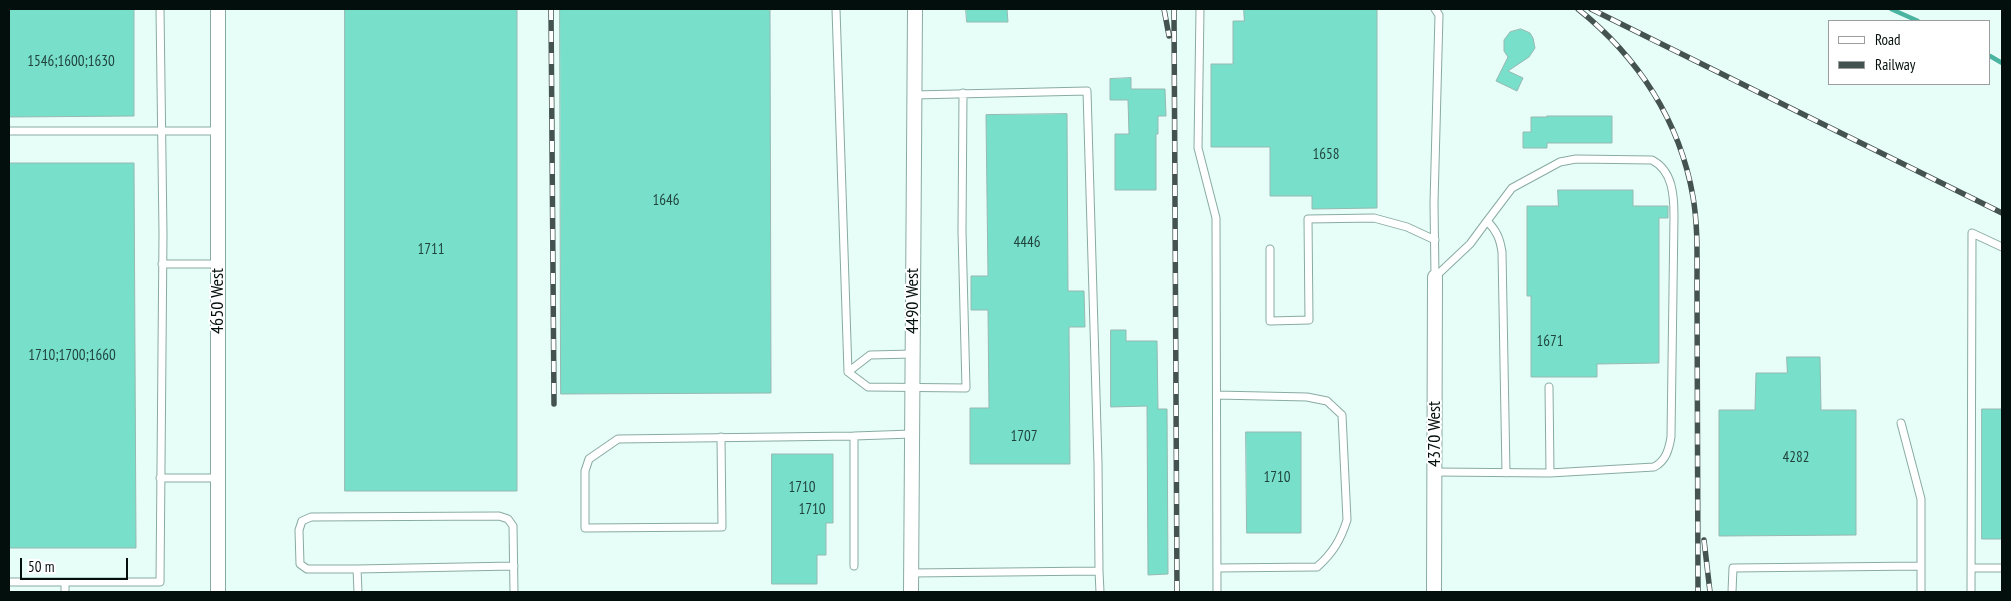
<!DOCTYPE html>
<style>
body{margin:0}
#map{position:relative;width:2011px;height:601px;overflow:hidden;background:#e7fdf8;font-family:"PT Sans Narrow",sans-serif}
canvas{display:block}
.frame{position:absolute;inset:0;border:10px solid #030f0c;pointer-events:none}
.legend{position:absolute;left:1828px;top:20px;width:162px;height:65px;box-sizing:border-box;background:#fff;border:1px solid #9a9f9e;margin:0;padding:6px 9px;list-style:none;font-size:15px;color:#030f0c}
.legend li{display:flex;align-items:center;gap:10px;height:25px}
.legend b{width:25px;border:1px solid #9a9f9e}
.scale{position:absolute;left:20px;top:558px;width:108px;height:22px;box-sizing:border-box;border:2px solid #030f0c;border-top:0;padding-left:6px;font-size:15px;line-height:18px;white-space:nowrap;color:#030f0c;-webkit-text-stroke:4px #fff;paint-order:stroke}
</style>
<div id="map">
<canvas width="2011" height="601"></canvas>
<div class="frame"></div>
<ul class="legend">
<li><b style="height:6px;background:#fff"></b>Road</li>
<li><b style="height:6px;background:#44534f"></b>Railway</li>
</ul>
<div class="scale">50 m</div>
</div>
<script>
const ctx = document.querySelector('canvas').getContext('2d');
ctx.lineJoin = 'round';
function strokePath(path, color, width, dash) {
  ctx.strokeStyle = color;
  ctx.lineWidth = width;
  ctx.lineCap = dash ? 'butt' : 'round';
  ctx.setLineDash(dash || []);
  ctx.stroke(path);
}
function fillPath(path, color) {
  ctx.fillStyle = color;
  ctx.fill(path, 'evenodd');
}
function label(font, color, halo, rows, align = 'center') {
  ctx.font = font + ' "PT Sans Narrow",sans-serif';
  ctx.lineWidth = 4;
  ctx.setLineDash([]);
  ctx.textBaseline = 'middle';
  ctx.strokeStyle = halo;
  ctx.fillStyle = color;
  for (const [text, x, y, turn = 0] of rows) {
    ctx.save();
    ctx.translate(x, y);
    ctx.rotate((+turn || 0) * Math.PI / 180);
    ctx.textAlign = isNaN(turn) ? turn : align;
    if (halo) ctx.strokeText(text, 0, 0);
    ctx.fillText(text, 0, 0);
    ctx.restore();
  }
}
const stream = new Path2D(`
 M1891,9L1918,21
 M1990,56L2002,63`);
const building = new Path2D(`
 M9,9H134V116L9,117Z
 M345,9H517V491H345Z
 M560,9H770L771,393L561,394Z
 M966,9H1007L1008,22H967Z
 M1244,9H1377V208L1312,209V196H1270V147H1211V64H1233V21H1244Z
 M1521,29L1530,33L1533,38L1535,48L1529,57L1508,71L1523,78L1517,91L1496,81L1508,57L1504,51V40L1510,32Z
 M1131,78V89H1165L1166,116H1158V134H1156V190H1115V134H1129L1128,100H1110V79Z
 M1067,114L1068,291H1084L1085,327H1069L1070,464H970V408H989L988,310H971V276H988L986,115Z
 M1547,116H1612V143H1547V148H1523V132H1531V117H1547Z
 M9,163H134L136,548H9Z
 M1558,190H1633V206H1668V218H1659V363L1597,364V377H1531V296H1527V206H1558Z
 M1111,330H1126V341H1157L1158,409H1167L1168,574L1148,575L1147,406L1111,407Z
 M1787,357H1820L1821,410H1856V535L1719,536V410H1755L1756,373H1787Z
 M1982,409H2002V539H1982Z
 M1246,432H1301V533H1247Z
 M772,454H833V523H826V555H817V584H772Z`);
const service = new Path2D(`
 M836,9L848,372
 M1200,9L1198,148L1216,218L1217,592
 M1435,9L1439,15L1434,203L1435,277
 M914,95L1087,91L1098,463L1099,571
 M9,131H218
 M1487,221L1512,188L1560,162L1576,159L1652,160C1673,171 1674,196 1674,216L1671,437C1669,449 1666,461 1654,467L1550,473
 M1270,249V321L1309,320L1308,219L1374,218L1407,227L1435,240
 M162,264H218
 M1435,277L1470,244L1487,221C1497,231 1500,239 1502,252L1506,473
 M913,354L870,355L848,372L868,387L966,388L962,232L963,93
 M1217,395L1307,397L1327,401L1342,415L1347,520C1341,539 1333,553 1317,567L1217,568
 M1901,423L1921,499V566
 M721,437L722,527L585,528V471L589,459L618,439L854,436
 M1435,472L1550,473L1549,387
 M160,478H218
 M854,566V436L912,434
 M1971,568H2002
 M357,569L514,566
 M911,573L1099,571L1100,592
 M9,582H65V592
 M65,582H160L163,234L160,9
 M358,592L357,569H307L300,564L299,530L302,521L311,517L499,516L508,519L513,526L514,592
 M1732,592L1733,568L1921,566V592
 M1971,592L1972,233L2002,247`);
const minor = new Path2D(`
 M218,9V592
 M911,592L915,10
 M1434,592L1435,277`);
const rail = new Path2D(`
 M551,9L554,404
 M1164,9L1169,36
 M1174,9L1177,592
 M1578,9C1638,57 1680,121 1693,197C1698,226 1697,256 1697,285L1698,592
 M1591,9L2002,213
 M1704,540L1710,592`);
const numberNames = [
 ["1546;1600;1630",71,62],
 ["1658",1326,155],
 ["1646",666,201],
 ["4446",1027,243],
 ["1711",431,250],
 ["1671",1550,342],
 ["1710;1700;1660",72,356],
 ["1707",1024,437],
 ["4282",1796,458],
 ["1710",1277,478],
 ["1710",802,488],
 ["1710",812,510]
];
const streetNames = [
 ["4650 West",218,301,-90],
 ["4490 West",913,301,-90],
 ["4370 West",1435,434,-90]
];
strokePath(stream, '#4ab4a1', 4.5);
fillPath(building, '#78dfcb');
strokePath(building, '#96b9b1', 1);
strokePath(service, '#88aba3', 9);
strokePath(minor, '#88aba3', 16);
strokePath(service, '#fff', 7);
strokePath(minor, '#fff', 14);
strokePath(rail, '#44534f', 5.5);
strokePath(rail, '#fff', 4, [11]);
label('15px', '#20433c', null, numberNames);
label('18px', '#030f0c', '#fff', streetNames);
</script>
